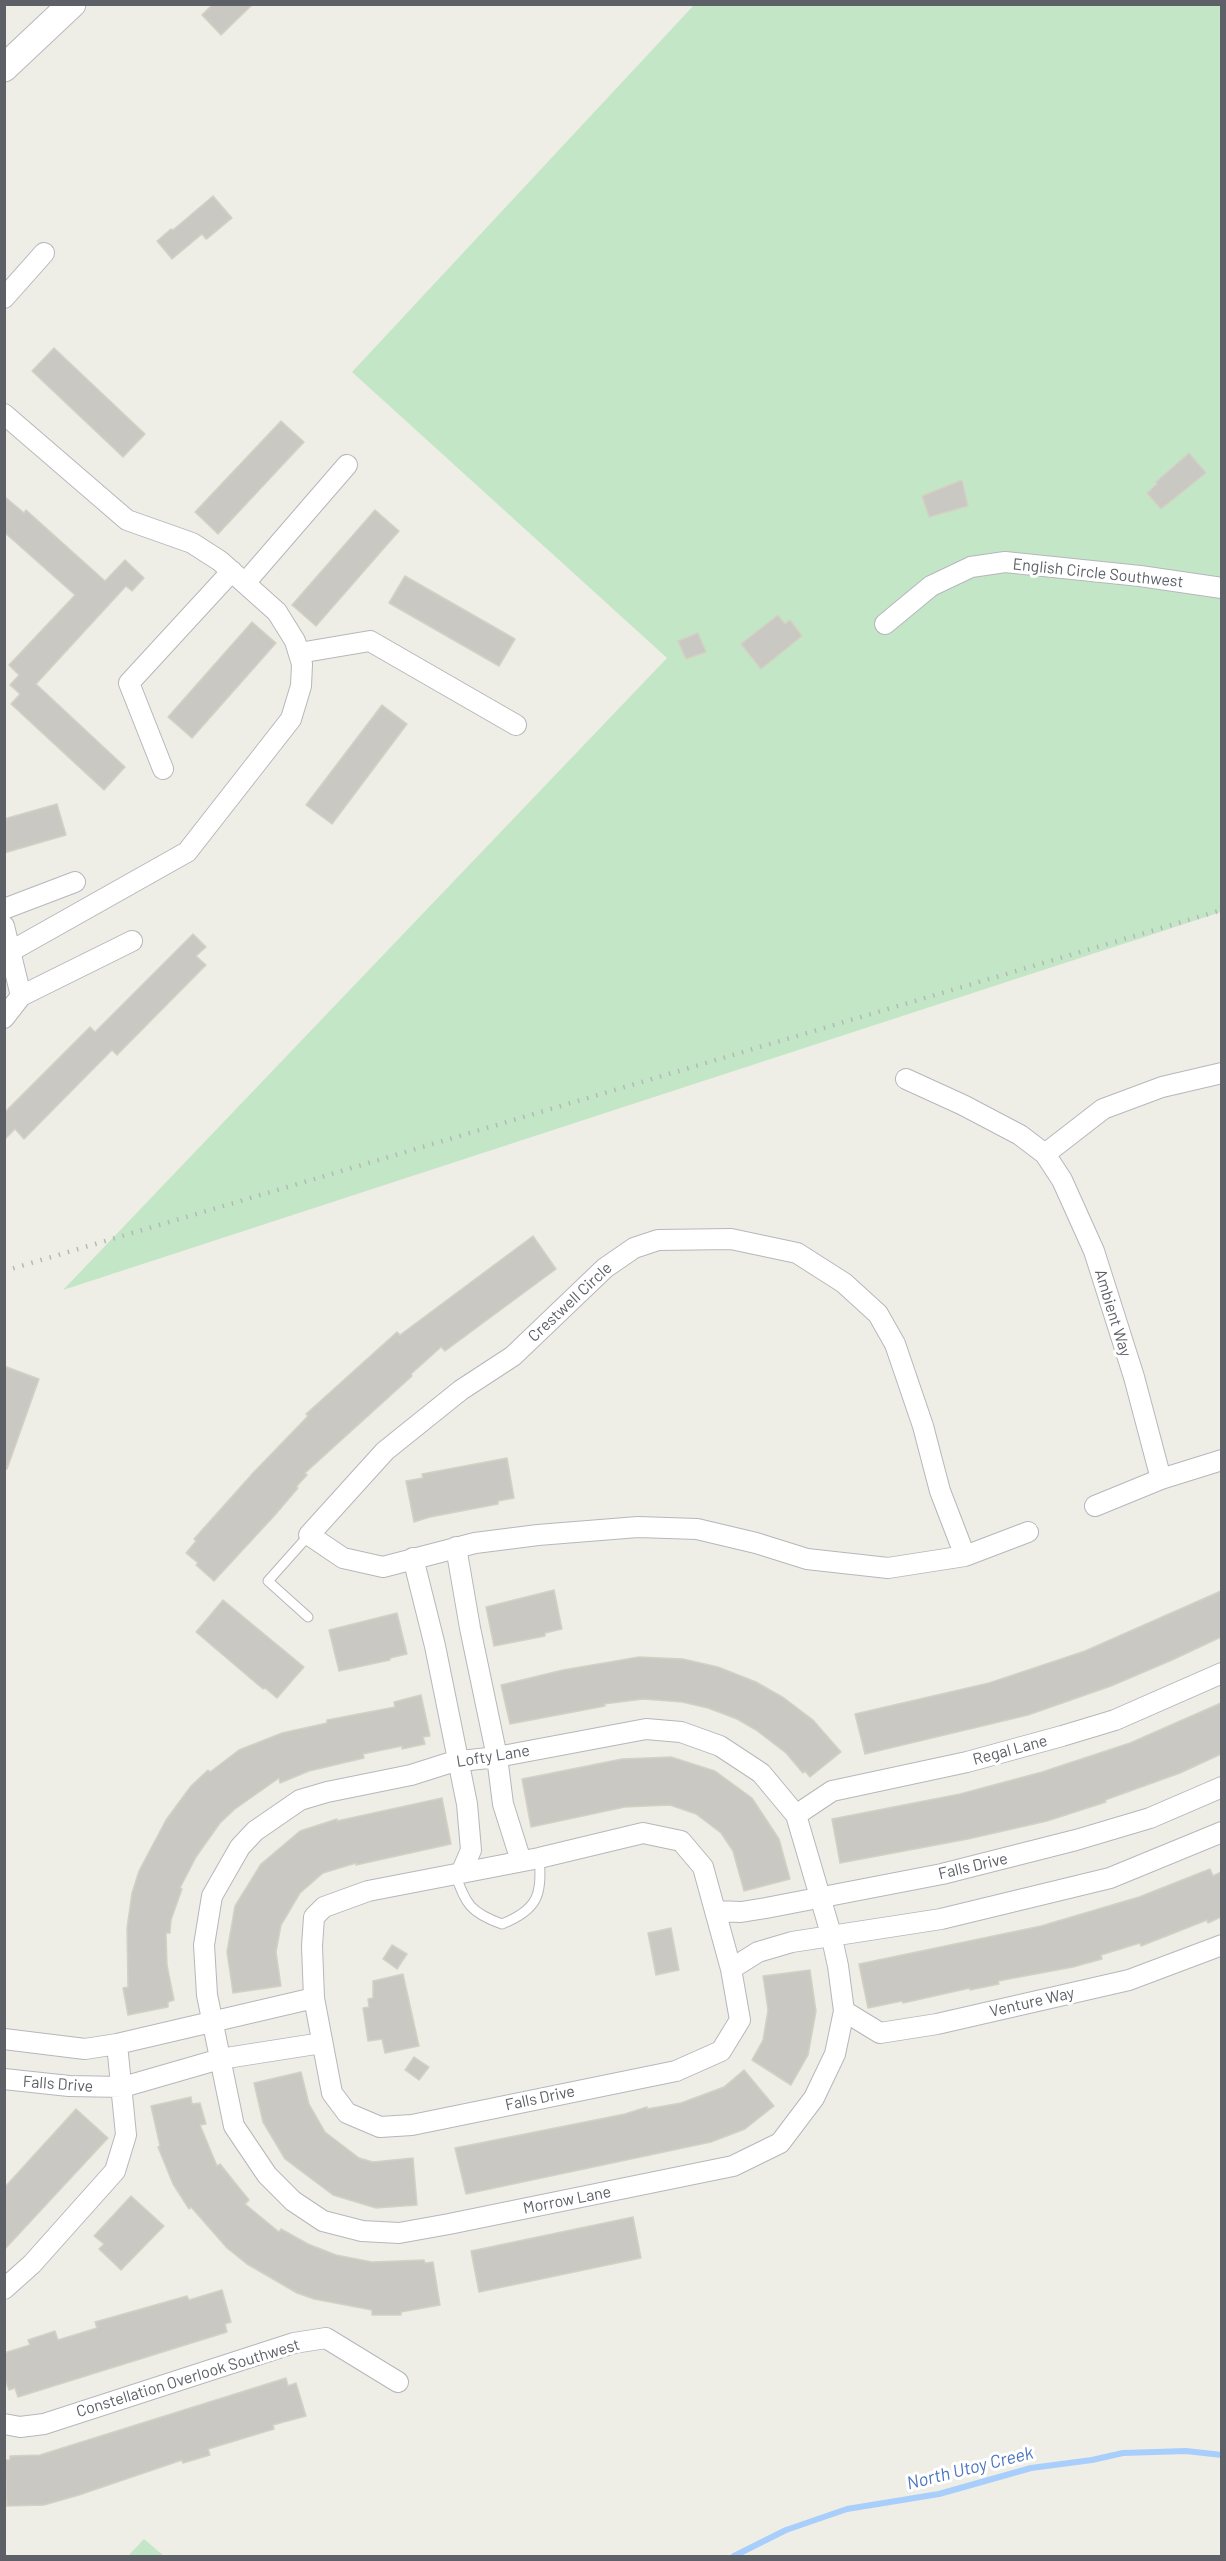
<!DOCTYPE html>
<style>
body{margin:0}
#map{position:relative;width:1226px;height:2561px;overflow:hidden;background:#efeee6;font-family:Barlow,sans-serif}
canvas{display:block}
.frame{position:absolute;inset:0;border:6px solid #5d6066;pointer-events:none}
</style>
<div id="map">
<canvas width="1226" height="2561"></canvas>
<div class="frame"></div>
</div>
<script>
const ctx = document.querySelector('canvas').getContext('2d');
ctx.lineJoin = 'round';
function fillPath(path, color) {
  ctx.fillStyle = color;
  ctx.fill(path, 'evenodd');
}
function strokePath(path, color, width, dash) {
  ctx.strokeStyle = color;
  ctx.lineWidth = width;
  ctx.lineCap = dash ? 'butt' : 'round';
  ctx.setLineDash(dash || []);
  ctx.stroke(path);
}
function label(font, color, halo, rows, align = 'center') {
  ctx.font = font + ' Barlow,sans-serif';
  ctx.lineWidth = 6;
  ctx.setLineDash([]);
  ctx.textBaseline = 'middle';
  ctx.strokeStyle = halo;
  ctx.fillStyle = color;
  for (const [text, x, y, turn = 0] of rows) {
    ctx.save();
    ctx.translate(x, y);
    ctx.rotate((+turn || 0) * Math.PI / 180);
    ctx.textAlign = isNaN(turn) ? turn : align;
    if (halo) ctx.strokeText(text, 0, 0);
    ctx.fillText(text, 0, 0);
    ctx.restore();
  }
}
const green = new Path2D(`
 M694,5H1221V912L63,1290L667,658L352,372Z
 M144,2539L164,2556H128Z`);
const stream = new Path2D(`
 M734,2556L786,2530L847,2509L939,2494L1031,2468L1092,2460L1123,2453L1186,2451L1222,2455`);
const building = new Path2D(`
 M213,4H253L221,35L202,15Z
 M213,196L232,218L208,238L206,239L202,234L172,259L157,241L171,229L173,230Z
 M54,348L145,434L123,457L32,371Z
 M281,421L304,442L218,534L195,512Z
 M1189,453L1206,473L1161,509L1147,493L1157,484L1156,482Z
 M962,480L968,506L929,517L922,496Z
 M4,496L24,513L26,510L105,581L125,560L144,578L132,591L126,586L36,684L125,767L104,790L11,704L20,694L10,685L19,675L9,665L75,595L4,532Z
 M375,510L399,531L316,626L292,605Z
 M405,576L515,639L499,666L389,603Z
 M778,615L785,624L790,620L802,636L761,669L741,644Z
 M252,622L276,643L192,738L168,717Z
 M698,633L706,652L686,659L678,641Z
 M382,705L407,724L332,824L306,805Z
 M57,804L66,835L4,853V819Z
 M193,934L206,947L196,956L206,965L117,1055L112,1050L24,1139L15,1129L4,1140V1113L90,1027L95,1032Z
 M533,1236L556,1269L445,1351L441,1347L411,1374L412,1376L305,1473L307,1475L296,1487L298,1488L275,1515L214,1581L196,1565L198,1563L186,1553L196,1541L194,1539L253,1473L308,1416L306,1414L397,1332L400,1335Z
 M4,1366L39,1379L7,1469H4Z
 M507,1458L514,1498L498,1501V1504L430,1517L414,1522L406,1481L423,1478L422,1474Z
 M554,1590L562,1629L545,1633V1636L494,1646L486,1607Z
 M1221,1591V1637L1172,1660L1111,1686L1028,1715L865,1754L855,1714L989,1683L1085,1651Z
 M223,1600L304,1667L277,1698L265,1688L263,1689L196,1632Z
 M397,1613L407,1654L390,1658V1660L339,1671L329,1630Z
 M639,1657L683,1659L718,1667L756,1682L784,1698L813,1720L841,1752L810,1777L805,1771L803,1773L786,1753L756,1730L737,1719L708,1708L682,1702L643,1699L604,1704L605,1706L510,1724L501,1685L563,1670Z
 M421,1695L430,1736L423,1737L425,1744L402,1749V1746L363,1754L364,1758L309,1771L280,1783L279,1778L235,1809L220,1823L196,1857L180,1888L182,1889L171,1920L170,1933H166L167,1965L174,2000L168,2002V2007L128,2015L123,1988L128,1987L127,1928L132,1893L139,1871L166,1820L191,1786L208,1770L210,1772L239,1750L282,1733L327,1723V1720L395,1707L394,1702Z
 M1221,1703V1754L1180,1773L1105,1800L1106,1802L1047,1821L968,1839L840,1863L832,1819L960,1794L1042,1772L1130,1743Z
 M671,1757L715,1771L752,1798L779,1839L790,1879L744,1891L733,1851L721,1833L696,1814L670,1805L625,1807L531,1827L522,1779L622,1759Z
 M442,1798L451,1844L356,1865V1863L323,1873L300,1893L281,1925L276,1952L281,1986L233,1993L227,1952L235,1906L261,1864L300,1831L337,1819V1821Z
 M1210,1869L1213,1876L1221,1872V1917L1208,1923L1207,1920L1141,1946L1140,1943L1101,1955L1102,1959L1073,1967L998,1981L999,1984L970,1990V1988L903,2003L902,2001L868,2008L859,1964L1041,1926L1139,1897Z
 M671,1928L679,1970L656,1975L648,1933Z
 M392,1945L407,1954L397,1969L383,1959Z
 M810,1970L816,2011L808,2055L791,2085L752,2060L763,2040L768,2010L763,1976Z
 M403,1974L419,2046L385,2053L382,2039L368,2041L363,2008L369,2007L368,1999L373,1998V1981Z
 M414,2057L429,2067L419,2080L405,2070Z
 M744,2070L774,2106L745,2129L711,2142L466,2194L455,2148L625,2114L647,2107V2109L681,2103L724,2087Z
 M301,2072L309,2104L325,2132L359,2158L373,2162L413,2158L417,2205L376,2208L333,2195L285,2159L263,2122L254,2083Z
 M191,2097L192,2104L200,2103L206,2124L200,2125L217,2166L220,2164L249,2200L245,2204L279,2232L281,2229L308,2244L336,2255L372,2262L424,2260L425,2263L433,2262L440,2305L401,2312V2315H372V2310L314,2299L297,2293L247,2264L227,2248L191,2207L189,2209L173,2184L158,2147L160,2146L151,2106Z
 M76,2109L108,2138L4,2250V2188Z
 M131,2196L164,2226L121,2270L99,2249L104,2244L94,2236Z
 M633,2217L641,2258L479,2292L471,2251Z
 M222,2290L231,2322L225,2324L227,2332L18,2397L15,2388L9,2390L4,2377V2353L30,2345L28,2340L55,2331L58,2340L97,2328L95,2322L187,2296L189,2300Z
 M286,2378L288,2386L296,2383L306,2416L273,2425L274,2429L208,2449L210,2455L183,2463L182,2460L79,2495L44,2505L7,2506L5,2460H10V2456L40,2455Z`);
const lane = new Path2D(`
 M308,1617L268,1581L309,1535
 M455,1873C465,1904 471,1913 502,1924C537,1910 543,1895 539,1858`);
const street = new Path2D(`
 M4,298L44,253
 M4,414L127,520L192,543L220,561L277,612L295,641L302,664L301,686L291,719L187,852L4,955
 M245,583L347,465
 M885,624L931,586L971,567L1005,562L1140,576L1222,588
 M299,653L370,641L516,725
 M163,769L129,683L232,571
 M4,909L75,882
 M4,926L21,996
 M4,1018L21,996L132,941
 M906,1079L963,1105L1020,1135L1045,1154L1062,1180L1094,1251L1134,1377L1161,1479
 M1045,1154L1103,1109L1162,1087L1222,1073
 M1095,1506L1161,1479L1222,1460
 M456,1547L470,1628L497,1757L503,1804L521,1861
 M965,1556L940,1491L923,1426L895,1344L878,1314L844,1283L797,1253L731,1239L658,1240L634,1248L605,1268L513,1356L461,1390L385,1451L309,1535L343,1558L383,1567L475,1543L538,1535L638,1527L697,1529L756,1543L807,1559L888,1568L965,1556L1028,1532
 M413,1558L435,1646L467,1804L471,1850L462,1871
 M646,1729L681,1732L720,1746L761,1773L796,1815L831,1934L838,1966L844,2011L835,2054L814,2098L780,2143L733,2166L449,2224L399,2233L362,2231L323,2221L293,2201L267,2175L234,2126L207,1995L204,1945L212,1896L240,1847L255,1831L300,1800L327,1792L411,1775L452,1762L497,1757Z
 M796,1815L832,1791L967,1762L1062,1736L1115,1720L1222,1673
 M643,1833L681,1841L703,1867L731,1969L740,2020L721,2051L676,2071L412,2125L380,2127L347,2113L332,2093L314,1998L312,1946L314,1917L324,1907L368,1891L539,1858Z
 M716,1911L741,1912L766,1908L942,1874L1076,1840L1150,1818L1222,1787
 M731,1969L758,1952L792,1942L941,1919L1110,1878L1222,1832
 M844,2011L880,2033L937,2024L1129,1980L1222,1945
 M4,2039L85,2049L117,2044L314,1998
 M4,2079L69,2086L123,2087L220,2059L322,2043
 M4,2289L32,2264L115,2171L126,2135L117,2044
 M4,2424L20,2427L44,2424L294,2343L326,2338L398,2382`);
const secondary = new Path2D(`
 M4,68L72,4`);
const rail = new Path2D(`
 M4,1271L1222,910`);
const streetNames = [
 ["English Circle Southwest",1098,573,6],
 ["Crestwell Circle",570,1302,-43],
 ["Ambient Way",1113,1313,73],
 ["Regal Lane",1010,1750,-15],
 ["Lofty Lane",493,1756,-9],
 ["Falls Drive",973,1866,-13],
 ["Venture Way",1032,2002,-13],
 ["Falls Drive",58,2084,4],
 ["Falls Drive",540,2098,-12],
 ["Morrow Lane",567,2200,-11],
 ["Constellation Overlook Southwest",188,2378,-17]
];
const waterNames = [
 ["North Utoy Creek",970,2468,-14]
];
fillPath(green, '#c3e6c7');
strokePath(stream, '#a8cefc', 6);
fillPath(building, '#cac8c3');
strokePath(building, '#d4d1c4', 1.5);
strokePath(lane, '#b6b7bc', 11);
strokePath(street, '#b6b7bc', 22);
strokePath(secondary, '#b7b9bf', 29);
strokePath(lane, '#fff', 9);
strokePath(street, '#fff', 20);
strokePath(secondary, '#fff', 27);
strokePath(rail, '#b6b7b7', 4.5, [1.5, 8]);
label('16px', '#5d6066', '#fff', streetNames);
label('italic 18px', '#4a75c0', '#fff', waterNames);
</script>
